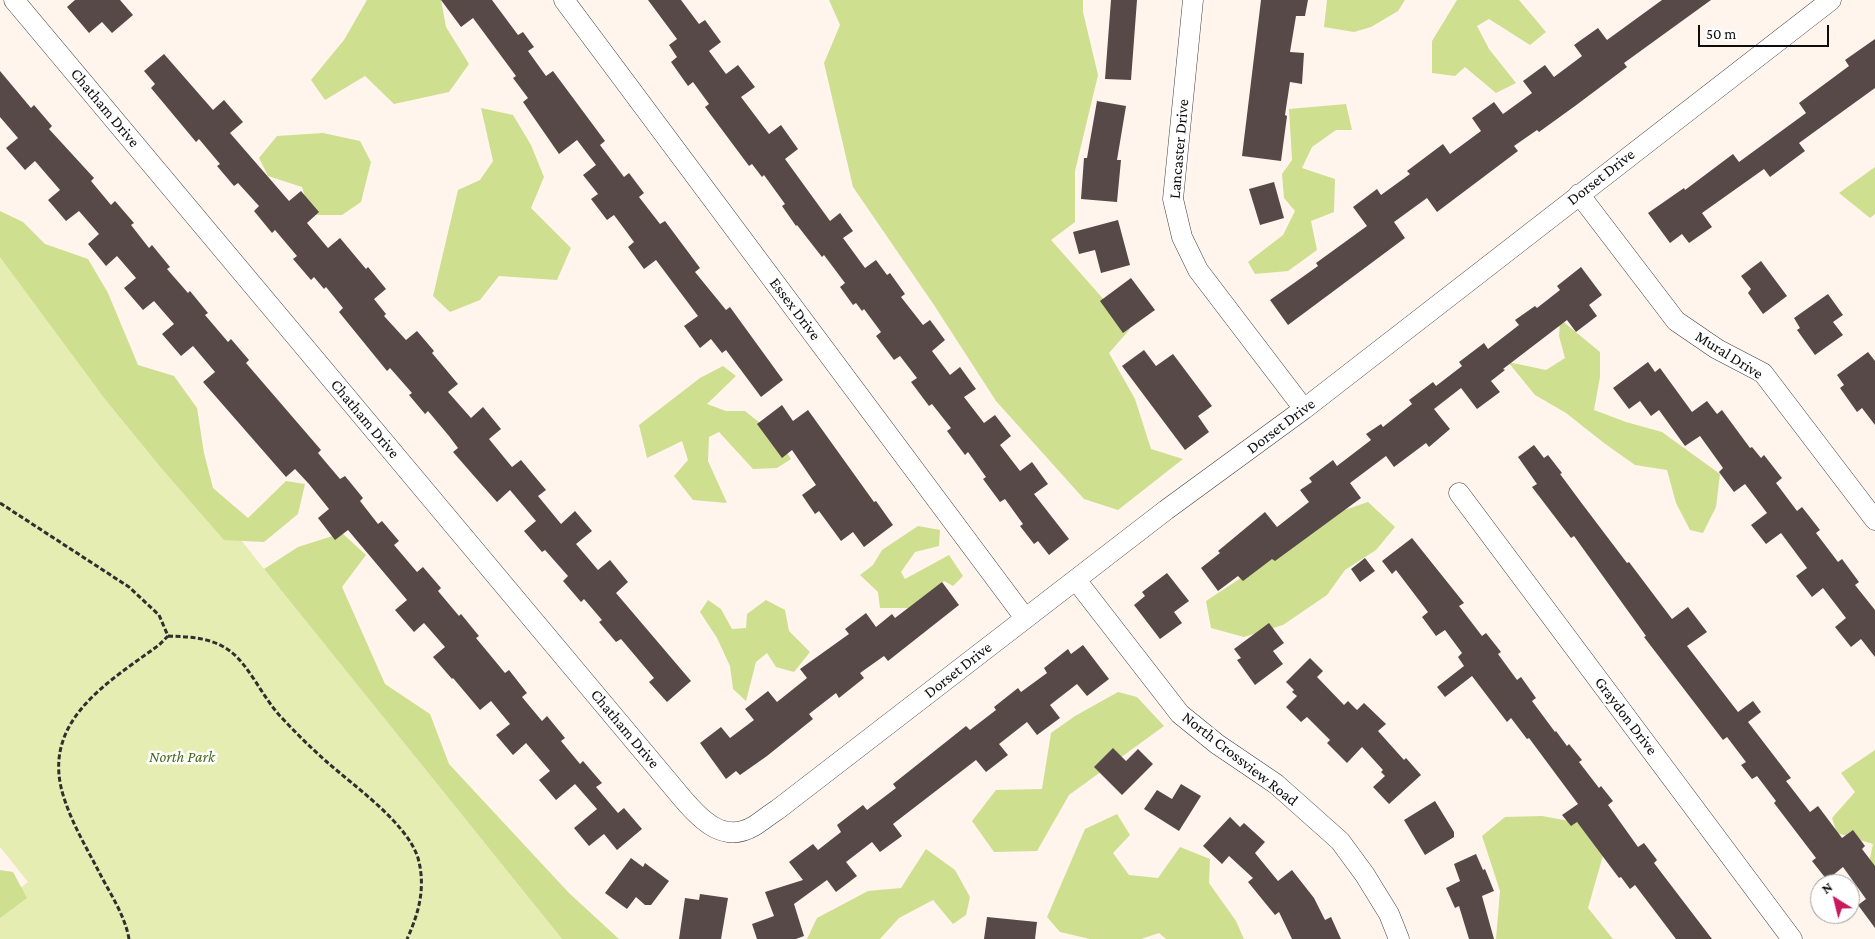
<!DOCTYPE html>
<style>
body{margin:0}
#map{position:relative;width:1875px;height:939px;overflow:hidden;background:#fff5ec;font-family:"Crimson Pro",serif}
canvas{display:block}
.north{position:absolute;left:1810px;top:874px;width:50px;height:50px;box-sizing:border-box;background:#fff;border:1px solid #9e9e9e;border-radius:50%;rotate:324deg;font-size:14px;font-weight:700;line-height:20px;text-align:center;color:#0d0d0d}
.north::after{content:'';display:block;margin:auto;width:18px;height:22px;background:#c9185d;clip-path:polygon(50% 0,100% 100%,50% 72%,0 100%)}
.scale{position:absolute;left:1698px;top:25px;width:131px;height:22px;box-sizing:border-box;border:2px solid #0d0d0d;border-top:0;padding-left:6px;font-size:15px;line-height:18px;white-space:nowrap;color:#0d0d0d;-webkit-text-stroke:4px #fff;paint-order:stroke}
</style>
<div id="map">
<canvas width="1875" height="939"></canvas>
<div class="north">N</div>
<div class="scale">50 m</div>
</div>
<script>
const ctx = document.querySelector('canvas').getContext('2d');
ctx.lineJoin = 'round';
function fillPath(path, color) {
  ctx.fillStyle = color;
  ctx.fill(path, 'evenodd');
}
function strokePath(path, color, width, dash) {
  ctx.strokeStyle = color;
  ctx.lineWidth = width;
  ctx.lineCap = dash ? 'butt' : 'round';
  ctx.setLineDash(dash || []);
  ctx.stroke(path);
}
function label(font, color, halo, rows, align = 'center') {
  ctx.font = font + ' "Crimson Pro",serif';
  ctx.lineWidth = 5;
  ctx.setLineDash([]);
  ctx.textBaseline = 'middle';
  ctx.strokeStyle = halo;
  ctx.fillStyle = color;
  for (const [text, x, y, turn = 0] of rows) {
    ctx.save();
    ctx.translate(x, y);
    ctx.rotate((+turn || 0) * Math.PI / 180);
    ctx.textAlign = isNaN(turn) ? turn : align;
    if (halo) ctx.strokeText(text, 0, 0);
    ctx.fillText(text, 0, 0);
    ctx.restore();
  }
}
const green = new Path2D(`
 M0,236L264,569L562,939H0V904L28,882L0,847Z`);
const forest = new Path2D(`
 M367,0H441L446,27L469,64L449,92L394,104L365,76L325,100L311,80L344,40Z
 M829,0H1083V12L1098,75L1075,171V222L1051,240L1130,329L1109,353L1135,399L1151,449L1183,459L1118,510L1084,499L996,401L934,305L853,187L824,63L840,25Z
 M1327,0H1405L1398,11L1371,27L1354,32L1324,27Z
 M1457,0H1519L1546,32L1530,45L1489,19L1477,26L1489,49L1516,83L1496,93L1465,67L1455,76L1432,73V41Z
 M1346,104L1352,130H1336L1312,147L1302,168L1335,179L1334,212L1311,221L1317,250L1288,271L1255,274L1248,262L1283,235L1295,211L1284,198L1282,174L1292,160L1289,109Z
 M481,108L513,115L531,145L544,177L531,208L571,248L557,280L499,276L480,300L450,312L433,296L458,190L480,180L493,161Z
 M323,133L360,141L371,162L361,202L342,215H311L302,187L268,176L259,158L277,136Z
 M1875,167V214L1870,218L1839,193Z
 M0,211L23,222L45,244L88,259L108,293L138,365L174,376L197,408L204,453L213,488L248,518L286,481L305,484L298,514L264,542L224,540L163,470L105,399L0,257Z
 M1560,319L1600,352V377L1594,410L1626,422L1662,432L1720,474L1716,507L1703,533L1690,530L1676,503L1667,470L1635,465L1604,443L1566,413L1535,395L1508,362L1546,370L1565,358L1559,336Z
 M723,366L736,376L707,404L726,411H745L774,434L791,459L777,468L753,469L719,432L709,437L708,461L727,503L693,500L674,476L688,460L682,441L647,458L639,425L700,378Z
 M1368,502L1395,527L1376,550L1345,570L1327,595L1283,625L1244,637L1211,628L1206,601L1291,545L1333,514Z
 M918,526L940,530L939,546L915,552L901,572L905,579L949,555L963,576L953,586L944,581L908,608H880L878,592L860,575L873,565L882,550Z
 M342,533L366,555L342,587L385,684L430,714L449,764L569,893L619,939H562L264,569L298,547Z
 M708,600L721,609L732,629L746,628L747,614L766,600L785,610L789,631L810,652L794,672L776,667L767,653L756,662L746,701L733,689L730,666L717,638L700,612Z
 M1118,692L1137,697L1164,726L1069,795L1037,851L994,852L972,821L996,790L1042,789L1051,733L1075,716Z
 M1875,750V891L1864,887L1873,844L1837,833L1832,818L1855,792L1841,773Z
 M1117,814L1130,835L1113,853L1129,875L1158,878L1180,847L1210,859L1209,883L1236,921L1244,939H1166L1159,933L1141,939H1090L1060,932L1047,917L1085,829Z
 M1542,816L1580,823L1604,852L1588,908L1613,939H1496L1500,891L1482,836L1505,817Z
 M926,849L955,870L970,897L966,915L953,924L933,900L899,918L880,939H807L817,918L868,891L901,888Z
 M0,870L13,872L27,898L0,918Z`);
const building = new Path2D(`
 M75,0H120L133,15L112,33L102,22L89,33L67,7Z
 M441,0H492L518,35L523,32L534,47L528,51L546,76L553,71L605,141L600,145L624,177L629,173L644,193L639,197L660,224L665,221L700,268L695,272L726,310L730,307L783,380L761,397L726,350L722,353L711,339L700,348L684,326L698,316L656,260L644,269L628,247L634,242L614,215L607,220L591,199L598,194L583,175L596,165L577,140L559,154L523,102L528,98L513,78L516,76L473,18L461,27Z
 M648,0H681L699,24L705,20L721,42L709,51L726,74L738,65L755,87L741,97L769,134L781,125L798,149L785,159L830,221L840,213L853,231L843,238L865,268L876,260L887,275L890,273L905,294L901,297L923,325L930,320L945,340L932,351L950,375L960,367L976,389L964,397L984,423L995,415L1011,436L1000,445L1020,471L1032,462L1048,484L1034,494L1069,539L1049,555L1038,541L1034,544L1020,526L1023,524L1005,499L1000,502L983,479L986,477L968,452L965,455L947,431L951,428L932,404L929,406L911,382L917,378L900,356L894,360L876,336L881,332L864,309L862,311L856,303L853,305L840,287L845,283L824,255L822,257L797,225L796,226L782,206L785,204L764,175L762,177L752,164L749,166L705,107L709,104L693,82L688,86L671,62L677,57L669,45L677,39Z
 M1111,0H1137L1131,80L1105,79Z
 M1261,0H1308L1305,16H1296L1290,52L1304,53L1302,84L1290,82L1285,115L1287,116L1281,161L1242,156Z
 M1662,0H1711L1624,63L1627,67L1575,106L1539,132L1537,130L1514,146L1518,151L1437,212L1427,198L1394,222L1405,238L1288,325L1270,300L1318,266L1316,263L1367,226L1353,207L1377,189L1381,195L1410,174L1407,171L1443,144L1450,154L1481,131L1472,118L1494,102L1503,114L1532,93L1523,81L1545,65L1554,77L1582,56L1574,45L1598,28L1607,40Z
 M1875,39V88L1799,143L1805,151L1770,177L1764,169L1702,213L1712,227L1689,243L1682,234L1670,243L1648,213L1684,188L1685,190L1733,154L1739,162L1806,113L1799,103L1849,66L1845,60Z
 M164,54L213,110L224,100L243,122L230,133L289,201L301,191L319,212L307,223L328,248L340,238L366,269L368,267L386,289L374,299L386,314L384,316L406,340L417,331L434,351L432,353L458,384L448,392L471,418L483,407L501,429L489,439L512,467L521,460L546,490L538,496L561,524L575,511L592,531L576,544L598,570L610,560L628,582L616,593L691,681L667,702L649,682L654,678L621,639L616,642L599,622L602,620L584,599L581,602L563,581L568,576L545,550L542,552L524,531L536,521L510,490L497,502L474,476L453,452L458,448L449,436L428,411L425,414L409,395L412,393L390,368L387,371L339,312L343,308L326,287L324,289L314,277L311,280L293,259L297,256L275,230L272,233L254,211L259,206L238,183L234,186L217,166L220,164L199,139L196,142L151,88L155,84L144,71Z
 M0,71L31,108L34,105L52,126L49,129L94,178L91,181L111,205L115,201L134,223L131,225L149,248L152,245L170,267L167,269L188,293L190,291L208,313L205,315L228,342L231,339L249,360L246,363L321,450L318,453L340,479L345,476L363,498L360,501L378,524L382,521L399,541L394,545L417,572L423,567L441,588L438,591L459,616L461,614L479,636L476,638L505,673L509,670L527,693L522,697L542,721L547,716L565,738L561,741L580,764L583,761L602,783L596,787L618,813L624,808L642,829L617,850L604,834L589,846L574,828L597,809L575,784L556,800L539,780L550,771L526,743L513,755L496,735L510,724L491,701L480,710L453,678L452,679L433,657L445,647L424,623L414,632L395,610L407,600L348,530L335,540L318,518L329,509L309,484L295,469L286,477L203,382L215,372L193,346L181,356L162,334L174,324L154,301L143,310L124,288L136,278L117,256L106,266L88,244L99,234L79,211L66,221L48,200L60,190L35,161L25,170L6,148L18,138L0,117Z
 M1097,101L1126,106L1117,160H1121L1117,202L1081,199L1084,158H1087Z
 M1274,182L1284,218L1260,225L1249,189Z
 M1118,220L1130,265L1101,273L1095,250L1079,254L1073,232Z
 M1761,261L1787,296L1763,314L1748,293L1751,289L1741,276Z
 M1581,267L1602,295L1589,305L1597,316L1576,332L1567,320L1503,369L1505,370L1491,381L1500,392L1477,409L1461,388L1434,409L1450,429L1429,447L1426,443L1394,467L1386,456L1350,483L1361,498L1275,561L1272,559L1243,581L1238,576L1218,591L1201,568L1220,553L1218,551L1265,512L1277,527L1309,502L1300,490L1312,482L1309,478L1333,460L1337,466L1371,440L1366,434L1381,424L1383,427L1412,404L1409,400L1433,382L1436,386L1462,366L1459,362L1484,343L1488,349L1519,325L1515,320L1535,306L1537,308L1560,290L1557,286Z
 M1131,278L1155,310L1123,333L1100,301Z
 M1828,294L1843,315L1833,322L1843,335L1815,355L1797,330L1800,328L1794,318Z
 M1144,350L1156,366L1173,354L1212,406L1198,416L1209,432L1185,450L1122,366Z
 M1868,352L1875,361V425L1862,408L1857,412L1840,388L1844,385L1837,375Z
 M1648,362L1655,372L1660,368L1692,412L1707,401L1717,414L1722,410L1750,448L1752,447L1761,458L1764,455L1782,478L1776,483L1797,511L1802,507L1820,530L1816,533L1838,562L1842,559L1859,582L1855,585L1875,610V657L1861,639L1851,647L1835,627L1846,618L1823,588L1812,597L1796,576L1807,568L1781,533L1766,544L1751,525L1767,513L1745,484L1734,492L1719,472L1723,468L1700,436L1685,446L1659,410L1651,416L1640,401L1629,409L1613,388Z
 M782,405L793,421L808,410L874,502L876,501L893,525L864,547L853,532L841,541L819,511L815,514L802,495L816,485L792,450L782,458L757,424Z
 M1534,445L1544,458L1548,455L1562,473L1560,474L1583,505L1627,563L1629,562L1672,619L1688,607L1707,632L1687,646L1738,712L1753,701L1761,712L1748,722L1791,778L1786,781L1810,812L1818,806L1842,838L1853,830L1865,846L1862,849L1875,866V928L1858,905L1866,899L1843,867L1827,880L1812,861L1816,858L1774,803L1776,801L1757,776L1752,779L1741,765L1746,762L1727,737L1723,740L1644,637L1646,636L1574,536L1571,538L1532,487L1537,484L1518,457Z
 M1412,538L1464,603L1459,606L1482,636L1486,633L1501,652L1498,654L1517,680L1521,677L1536,698L1532,701L1555,732L1556,731L1567,746L1569,744L1582,760L1579,762L1599,788L1601,786L1613,801L1608,805L1638,847L1644,843L1657,860L1654,863L1712,939H1676L1635,885L1630,889L1621,877L1619,878L1577,822L1571,826L1562,815L1578,804L1529,738L1527,739L1511,718L1507,722L1472,676L1445,697L1437,687L1464,666L1458,657L1462,653L1445,630L1436,636L1422,617L1428,612L1396,570L1392,574L1382,561Z
 M1365,558L1375,571L1360,582L1351,569Z
 M1167,573L1189,601L1174,612L1182,623L1160,639L1134,605L1145,596L1142,592Z
 M942,582L959,605L888,661L884,656L860,673L864,678L839,698L836,693L809,714L813,719L767,756L740,775L736,771L726,779L700,743L721,727L730,738L754,720L745,709L768,691L777,702L807,678L800,669L849,634L845,629L866,613L876,627L892,614L895,618Z
 M1269,623L1284,643L1273,651L1283,664L1255,685L1237,660L1241,658L1234,649Z
 M1083,645L1109,679L1087,696L1077,684L1050,705L1060,718L1037,735L1027,722L999,744L1008,755L986,772L976,760L893,824L902,836L880,852L872,842L846,862L857,876L836,892L827,880L794,904L804,936L796,939H757L752,924L774,916L765,892L803,880L789,862L813,844L818,850L841,832L837,825L863,805L867,810L896,788L893,784L966,726L970,730L996,710L994,707L1018,688L1021,692L1047,673L1044,668L1068,649L1071,654Z
 M1310,658L1323,671L1317,677L1344,705L1348,701L1357,710L1364,703L1386,724L1378,731L1404,760L1406,758L1421,775L1389,804L1373,787L1385,776L1381,772L1383,770L1362,747L1347,763L1327,743L1330,740L1307,717L1301,722L1286,707L1297,696L1292,692L1294,690L1286,682Z
 M1113,748L1126,761L1138,749L1153,764L1122,795L1094,767Z
 M1181,784L1201,796L1179,831L1144,809L1157,790L1172,799Z
 M1435,801L1454,832V837L1425,855L1404,820Z
 M1230,817L1240,827L1244,823L1265,842L1255,853L1278,881L1292,870L1314,898L1325,920L1331,917L1341,939H1292L1279,912L1275,915L1248,882L1253,878L1229,856L1222,864L1203,846Z
 M1476,854L1483,870L1485,869L1494,891L1482,896L1494,939H1469L1459,906L1455,908L1446,888L1460,881L1454,864Z
 M631,858L643,867L645,863L669,881L651,905H645L636,897L627,909L605,893Z
 M700,894L728,898L721,939H679L685,898L699,900Z
 M987,917L1037,922L1035,939H984Z`);
const path = new Path2D(`
 M0,503L129,587L159,615L168,636L159,645C107,683 39,722 64,798C72,823 86,847 98,870C109,892 125,915 129,939
 M168,636C190,637 211,637 230,651C249,665 263,698 281,717C296,733 311,748 327,762C354,786 407,823 418,858C426,887 419,913 407,939`);
const minor = new Path2D(`
 M14,0L683,799C701,820 724,844 754,826C762,821 769,815 777,810L1166,510L1304,409L1831,0
 M564,0L1025,618
 M1193,0L1173,199L1182,237L1198,270L1304,409
 M1579,194L1676,321L1717,349L1763,373L1875,520
 M1459,493L1792,939
 M1076,580L1180,714L1217,744L1276,784L1340,841L1365,875L1389,914L1399,939`);
const streetNames = [
 ["Chatham Drive",105,108,50],
 ["Lancaster Drive",1179,149,-85],
 ["Dorset Drive",1601,177,-38],
 ["Essex Drive",795,309,53],
 ["Mural Drive",1729,355,32],
 ["Chatham Drive",365,419,50],
 ["Dorset Drive",1281,426,-37],
 ["Dorset Drive",958,670,-38],
 ["Graydon Drive",1626,716,53],
 ["Chatham Drive",625,729,50],
 ["North Crossview Road",1240,759,38]
];
const parkNames = [
 ["North Park",182,757]
];
fillPath(green, '#e5edb2');
fillPath(forest, '#cedf90');
fillPath(building, '#564948');
strokePath(minor, '#404040', 21);
strokePath(path, '#2f2f2f', 3, [5, 2.5]);
strokePath(minor, '#fff', 20);
label('16px', '#0d0d0d', '#fff', streetNames);
label('italic 16px', '#446a17', '#fff', parkNames);
</script>
